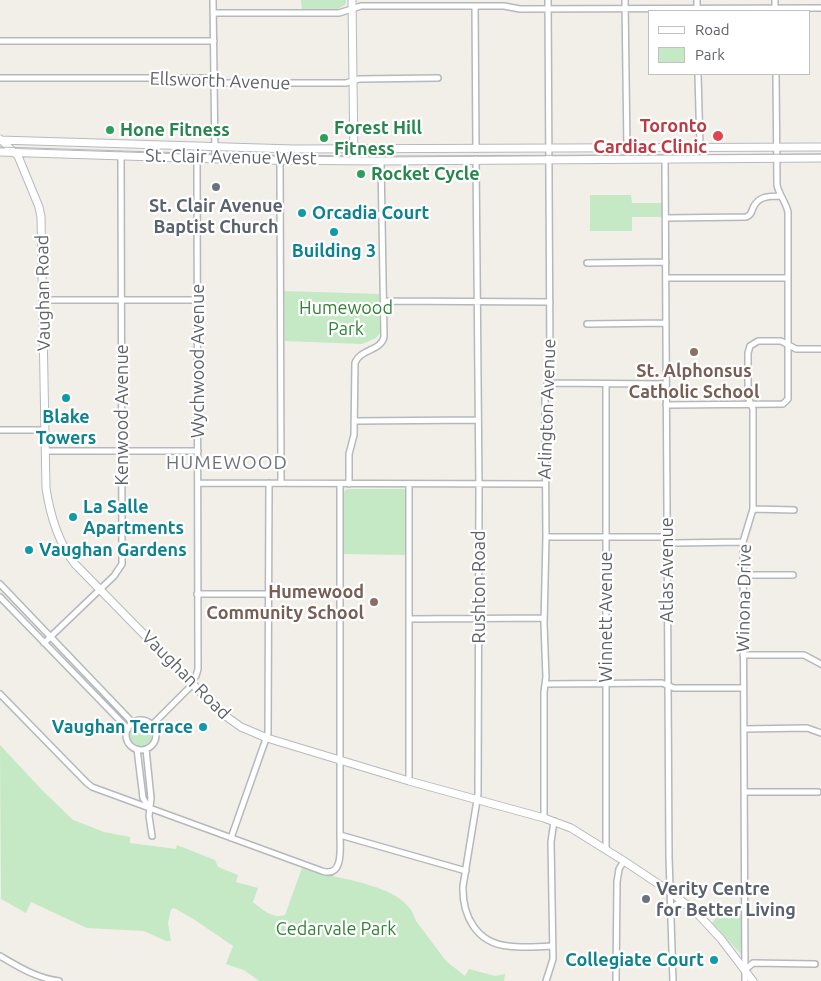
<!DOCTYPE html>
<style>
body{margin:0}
#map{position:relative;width:821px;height:981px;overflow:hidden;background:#f1efe8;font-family:Ubuntu,sans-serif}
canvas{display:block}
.legend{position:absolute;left:648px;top:10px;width:162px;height:65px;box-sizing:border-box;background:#fff;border:1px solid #bfc1c3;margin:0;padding:6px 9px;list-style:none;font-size:15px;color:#5f6368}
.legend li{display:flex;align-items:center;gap:10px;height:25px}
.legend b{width:25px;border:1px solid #bfc1c3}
</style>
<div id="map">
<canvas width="821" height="981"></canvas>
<ul class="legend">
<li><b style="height:6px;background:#fff"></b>Road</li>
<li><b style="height:14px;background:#c5e8c5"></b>Park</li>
</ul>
</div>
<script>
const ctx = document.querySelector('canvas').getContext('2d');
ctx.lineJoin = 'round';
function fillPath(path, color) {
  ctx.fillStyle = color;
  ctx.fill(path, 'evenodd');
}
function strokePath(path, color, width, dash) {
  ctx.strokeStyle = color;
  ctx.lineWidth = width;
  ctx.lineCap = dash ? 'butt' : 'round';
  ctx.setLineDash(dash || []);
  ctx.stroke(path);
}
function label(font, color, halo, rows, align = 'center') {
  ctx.font = font + ' Ubuntu,sans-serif';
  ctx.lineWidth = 4.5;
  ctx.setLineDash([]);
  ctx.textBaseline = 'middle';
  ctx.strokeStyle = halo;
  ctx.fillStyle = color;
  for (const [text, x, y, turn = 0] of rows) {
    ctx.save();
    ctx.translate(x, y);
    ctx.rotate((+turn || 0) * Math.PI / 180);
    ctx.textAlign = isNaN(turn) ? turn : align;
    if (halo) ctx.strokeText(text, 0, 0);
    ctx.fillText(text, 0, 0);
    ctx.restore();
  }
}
const green = new Path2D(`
 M301,0H346V4L338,9H302Z
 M590,195H631L632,203H662V217H632V231H590Z
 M284,291L379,294L380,333L376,338L362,344L285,341Z
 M349,489H405V555L344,554V493L345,490Z
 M129 735a12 12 0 1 1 24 0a12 12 0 1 1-24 0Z
 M0,745L42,790L73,820L104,832L130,837V843L176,849L177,845L215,860L218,867L238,875L236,882L258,888L253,902C263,910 272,919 285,915L302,868C333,880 407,882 416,921L446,961L465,976L469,969L495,976L505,974L504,981H259L244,970L226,964L233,946L195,920L174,908L171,909L168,923L171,941H166L144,931L87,928L31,902L26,913L1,899Z
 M727,904L741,915V954L712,923Z`);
const street = new Path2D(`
 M213,0L215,158
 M625,0L627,149
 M697,0V11
 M775,0V11
 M475,6L476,149
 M214,13H339L361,6H504L520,9L821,8
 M0,41H214
 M698,74L700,148
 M0,78H206L223,83H346L359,79L438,78
 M280,159L281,483
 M476,159L479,488L478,794L463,886C462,915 476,943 508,946C522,948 537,947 551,946
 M665,159L669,857L673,981
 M329,214L382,215
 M666,218L746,217C751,215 751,213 753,208C758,196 769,196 781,196
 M587,263L666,262
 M666,278H788
 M43,300H198
 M384,301L550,302
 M587,324L666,323
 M548,383L666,384
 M666,405L783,404L788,399V212C786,202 779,195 777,185L776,74
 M354,421L478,420
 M0,430H44
 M45,451H198
 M198,483L545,484
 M349,484V454L354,435L355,363C360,349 381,351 384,337L381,161
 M753,509L794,510
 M546,537H661L674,543L743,542
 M744,575H793
 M0,584L133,723
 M197,594H340
 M0,597L128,729
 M410,619L544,618
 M44,643L114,576L122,564L121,155
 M743,655H804L821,664
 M191,682L196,676L198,669L197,157
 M545,684L662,683L674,688H743
 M0,694L87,783L92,787L322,871C344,878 340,848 340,835V484
 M126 735a15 15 0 1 1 30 0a15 15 0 1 1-30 0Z
 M152,725L193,684
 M744,729L807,728L821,733
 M137,749L143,798L149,808
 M146,749L151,798L149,816L152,836
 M409,781V484
 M744,792H818
 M544,818V692L546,677L544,624L546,537L545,399L550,364L548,0
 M340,835L466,871
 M231,838L268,733L269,483
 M606,849V384
 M0,956C19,967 36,978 59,981
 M745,970L753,963L815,964
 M546,981L553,959L551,842L554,821
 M616,981L617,882L619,869L624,861
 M745,981L743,542L753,509V409L748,397V353L750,346L758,341H781L796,349H821`);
const secondary = new Path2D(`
 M352,0L354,160
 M0,139L18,156L39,207L41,217L46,488C50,515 58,542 75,564L220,712L241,727L267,738L409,781L544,818L571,828L624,861L669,891L696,912L721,939L753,981
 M0,140L293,149L821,147
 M0,152L249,160L381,161L821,158
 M671,910L677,905L687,904`);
const tram = new Path2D(`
 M0,147L248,155L388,156L821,154`);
const markers = [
 [110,130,5,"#2e9e5b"],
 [718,136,6,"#e0444e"],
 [324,138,5,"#2e9e5b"],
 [361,174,5,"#2e9e5b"],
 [216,187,5,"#6b7280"],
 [302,213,5,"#0f9aa8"],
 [334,232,5,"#0f9aa8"],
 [694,352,5,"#8d6e63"],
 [66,398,5,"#0f9aa8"],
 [73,517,5,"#0f9aa8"],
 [29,550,5,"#0f9aa8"],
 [374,602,5,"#8d6e63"],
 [203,727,5,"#0f9aa8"],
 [646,899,5,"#6b7280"],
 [714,960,5,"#0f9aa8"]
];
const streetNames = [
 ["Ellsworth Avenue",220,81,2],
 ["St. Clair Avenue West",231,157,1],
 ["Vaughan Road",43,293,-91],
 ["Wychwood Avenue",198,361,-90],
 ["Arlington Avenue",547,409,-88],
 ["Kenwood Avenue",122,415,-90],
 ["Atlas Avenue",667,570,-90],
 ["Rushton Road",479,587,-90],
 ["Winona Drive",744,598,-89],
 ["Winnett Avenue",606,617,-90],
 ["Vaughan Road",186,675,45]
];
const healthNames = [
 ["Toronto",707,126],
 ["Cardiac Clinic",707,147]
];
const leisureNames = [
 ["Forest Hill",334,128],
 ["Fitness",334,149],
 ["Hone Fitness",120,130],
 ["Rocket Cycle",371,174]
];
const worshipNames = [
 ["St. Clair Avenue",216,206],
 ["Baptist Church",216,227],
 ["Verity Centre",656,889,"left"],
 ["for Better Living",656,910,"left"]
];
const cultureNames = [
 ["Orcadia Court",312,213],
 ["Building 3",334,251,"center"],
 ["Blake",66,417,"center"],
 ["Towers",66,438,"center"],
 ["La Salle",83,507],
 ["Apartments",83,528],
 ["Vaughan Gardens",39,550],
 ["Vaughan Terrace",193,727,"right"],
 ["Collegiate Court",704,960,"right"]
];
const parkNames = [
 ["Humewood",346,308],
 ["Park",346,329],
 ["Cedarvale Park",336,929]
];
const educationNames = [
 ["St. Alphonsus",694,371],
 ["Catholic School",694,392],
 ["Humewood",364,592,"right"],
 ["Community School",364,613,"right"]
];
const neighbourhoodNames = [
 ["HUMEWOOD",227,463]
];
fillPath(green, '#c5e8c5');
strokePath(street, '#b5b8bc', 8);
strokePath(secondary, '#b6babf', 9);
strokePath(street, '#fff', 5);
strokePath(secondary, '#fff', 7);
strokePath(tram, '#b6b7b8', 1);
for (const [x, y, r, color] of markers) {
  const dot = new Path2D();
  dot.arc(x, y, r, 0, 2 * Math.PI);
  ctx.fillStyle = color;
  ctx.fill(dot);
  strokePath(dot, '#fff', 2);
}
label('18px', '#5f6368', '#fff', streetNames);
label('bold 18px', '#be3a42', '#fff', healthNames, 'right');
label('bold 18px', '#27864d', '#fff', leisureNames, 'left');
label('bold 18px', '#5b616d', '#fff', worshipNames);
label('bold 18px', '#0d838f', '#fff', cultureNames, 'left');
label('18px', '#348238', '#fff', parkNames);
label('bold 18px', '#785e54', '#fff', educationNames);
ctx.letterSpacing = '1px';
label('19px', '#70757a', '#fff', neighbourhoodNames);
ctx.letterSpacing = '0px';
</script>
